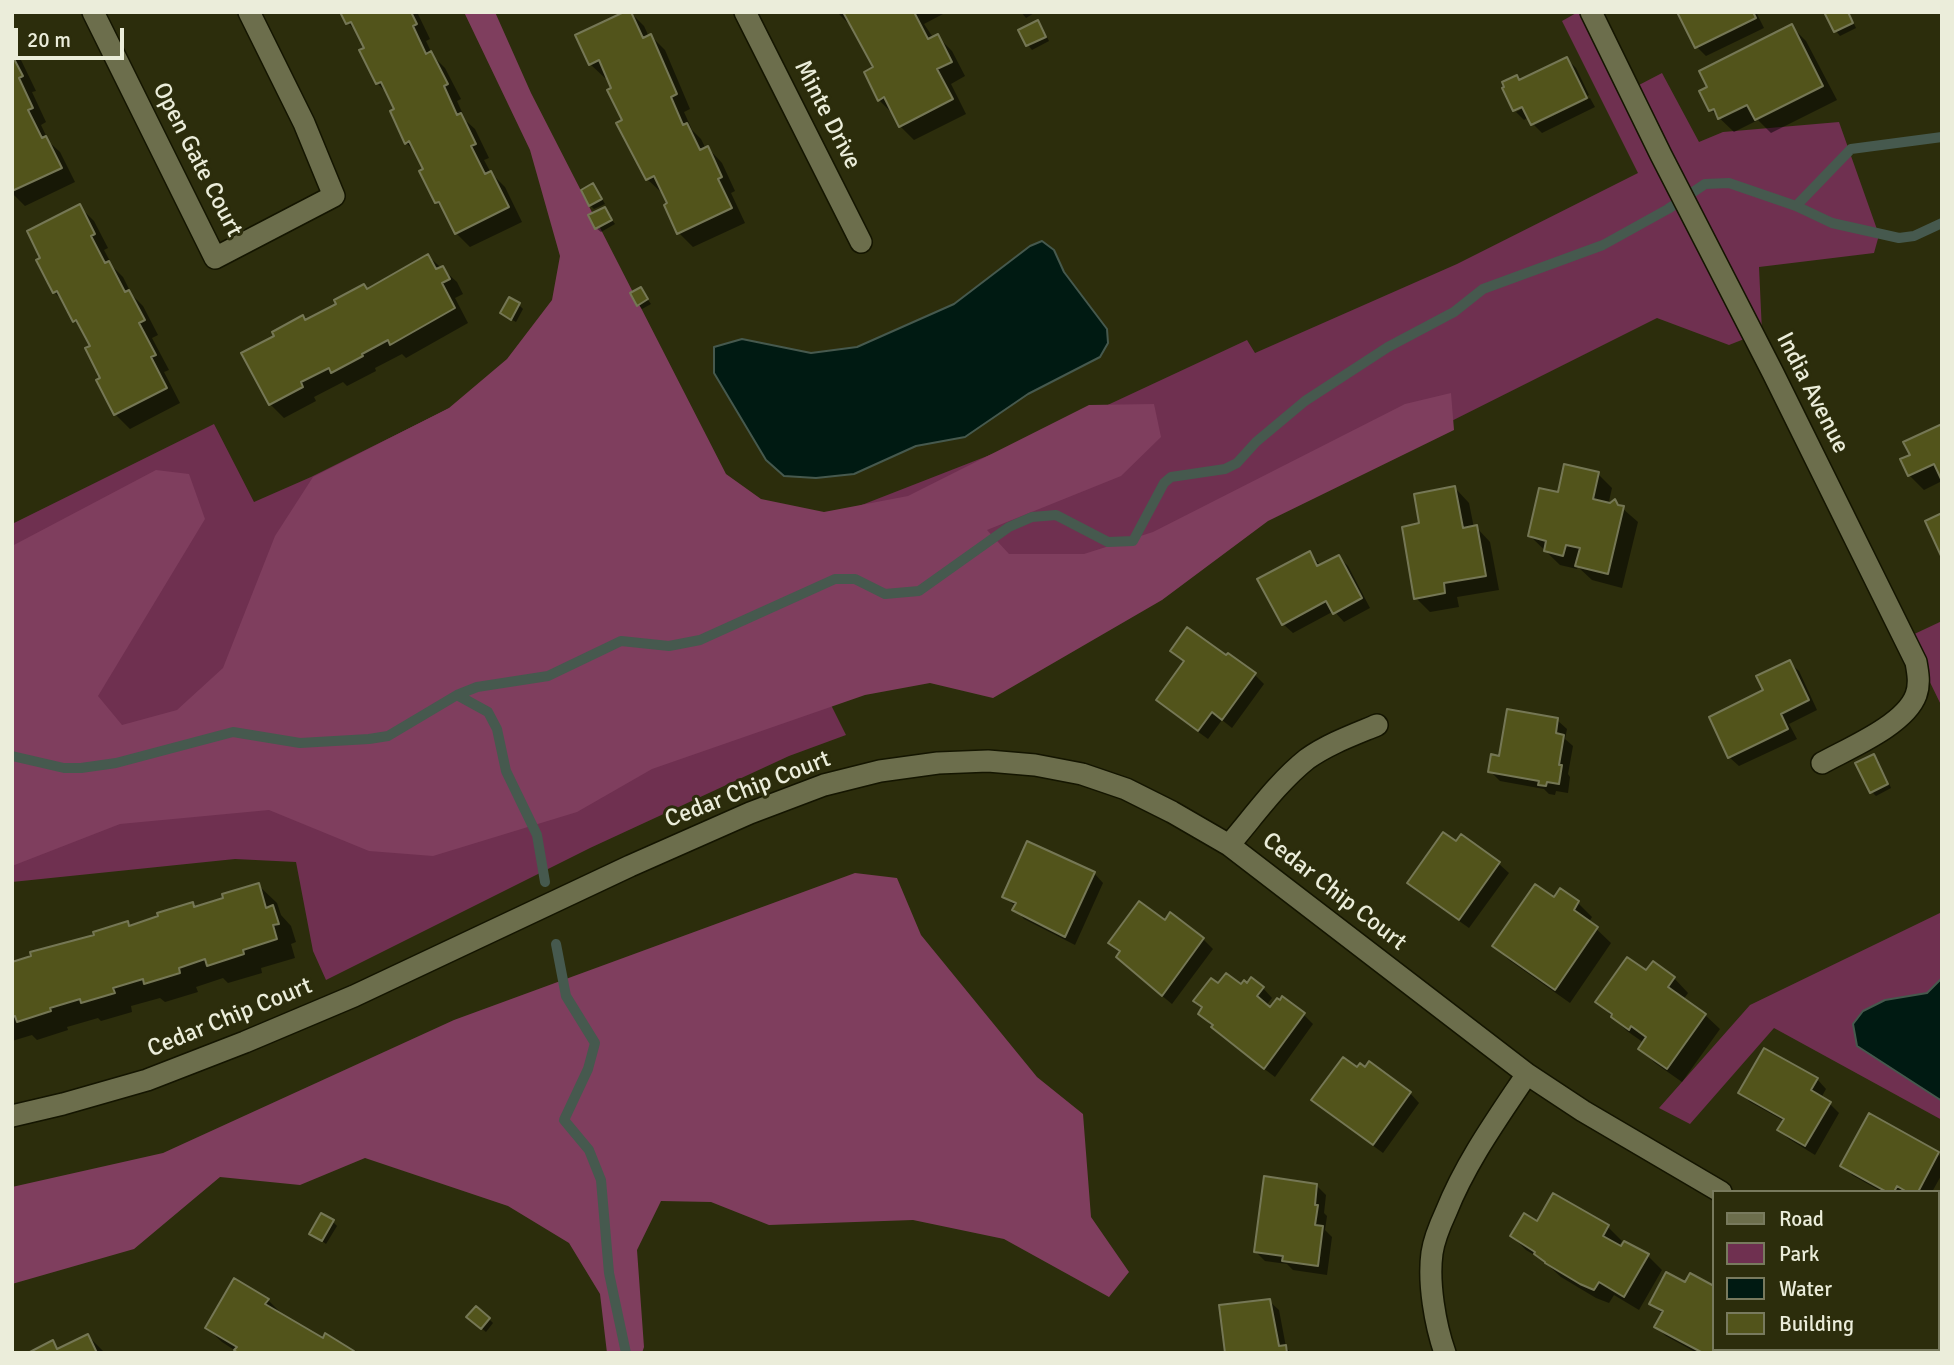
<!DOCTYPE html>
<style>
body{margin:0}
#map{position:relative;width:1954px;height:1365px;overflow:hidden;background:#2c2d0c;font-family:Signika,sans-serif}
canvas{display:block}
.frame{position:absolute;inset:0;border:14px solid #ebedda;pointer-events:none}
.legend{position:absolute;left:1712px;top:1190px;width:228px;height:161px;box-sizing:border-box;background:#2c2d0c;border:2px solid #787a5e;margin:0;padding:9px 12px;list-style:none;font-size:21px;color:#ebedda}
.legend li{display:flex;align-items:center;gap:14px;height:35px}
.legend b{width:35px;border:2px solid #787a5e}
.scale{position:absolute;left:14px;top:28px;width:110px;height:32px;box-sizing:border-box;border:4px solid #ebedda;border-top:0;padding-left:9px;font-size:21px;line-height:24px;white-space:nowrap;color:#ebedda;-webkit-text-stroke:5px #2c2d0c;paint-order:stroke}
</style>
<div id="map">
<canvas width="1954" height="1365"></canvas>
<div class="frame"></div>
<ul class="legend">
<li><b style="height:9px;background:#6c6e4c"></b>Road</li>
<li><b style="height:19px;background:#6f3050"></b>Park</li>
<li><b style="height:19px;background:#001a12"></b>Water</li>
<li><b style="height:19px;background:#52541b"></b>Building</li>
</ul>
<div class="scale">20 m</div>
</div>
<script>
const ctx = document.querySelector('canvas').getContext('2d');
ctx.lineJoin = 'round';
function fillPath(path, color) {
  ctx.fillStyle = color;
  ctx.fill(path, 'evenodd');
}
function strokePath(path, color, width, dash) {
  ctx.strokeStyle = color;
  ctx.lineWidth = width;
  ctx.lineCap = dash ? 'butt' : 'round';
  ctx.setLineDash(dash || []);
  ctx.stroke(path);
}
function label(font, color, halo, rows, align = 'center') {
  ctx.font = font + ' Signika,sans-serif';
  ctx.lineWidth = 6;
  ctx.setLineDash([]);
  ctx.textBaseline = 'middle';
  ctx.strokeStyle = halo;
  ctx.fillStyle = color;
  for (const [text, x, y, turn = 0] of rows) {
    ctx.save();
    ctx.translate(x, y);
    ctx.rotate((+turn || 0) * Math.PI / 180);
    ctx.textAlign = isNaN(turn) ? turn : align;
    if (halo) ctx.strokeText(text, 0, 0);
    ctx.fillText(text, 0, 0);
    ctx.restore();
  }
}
const green = new Path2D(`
 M1578,12H1603L1639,85L1662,73L1699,142L1723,132L1839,122L1879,235L1874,253L1759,267L1762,332L1729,345L1657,318L1232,531L826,695L846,735L789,756L590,848L326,980L313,951L296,862L235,859L12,882V524L214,424L254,502L311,477L512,377L754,547L1054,430L1247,340L1255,353L1457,264L1638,173L1562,21Z
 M1942,621V707L1908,637Z
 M1942,912V1120L1774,1028L1690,1124L1659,1108L1750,1005Z`);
const forest = new Path2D(`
 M464,12H495L531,93L726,474L761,499L824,512L908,496L1089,405L1154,404L1161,437L1121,476L987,530L1009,554H1084L1153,532L1405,404L1451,393L1454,430L1268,521L1162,600L993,698L930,683L865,695L652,769L577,812L433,856L369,851L269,810L120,824L12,866V546L156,470L189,474L205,519L98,696L122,725L177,710L223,668L275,536L313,477L449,408L507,359L552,300L560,256L530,150Z
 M855,873L897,878L921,935L1037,1077L1083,1114L1091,1217L1129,1272L1109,1297L1004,1239L913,1220L769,1225L711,1202L661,1201L637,1250L644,1347L642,1353H607L600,1294L569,1243L508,1206L365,1158L300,1185L220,1177L134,1249L12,1284V1187L163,1153L454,1020Z`);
const water = new Path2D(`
 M1042,241L1054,250L1064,272L1107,329L1108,343L1100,357L1028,394L965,437L916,446L854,474L816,478L784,476L766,460L714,373V347L742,339L811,353L857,347L954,304L1030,246Z
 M1942,978V1101L1857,1046L1853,1024L1863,1011L1885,1000L1927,993Z`);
const shadow = new Path2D(`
 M342,12H417L430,39L426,41L433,56L445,68L461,99L457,101L466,121L475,129L489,158L484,160L491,173L505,187L522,222L470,247L456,233L446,212L436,202L425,170L417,153L406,143L396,110L389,95L377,83L366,49L359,34L348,23Z
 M630,12L644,26L649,37L651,36L665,50L690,109L684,112L692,130L701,139L706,149L708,148L722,163L735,191L731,193L745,223L693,247L679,233L664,192L662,193L647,179L624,121L608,77L605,78L590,64Z
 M837,12H942L943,14L924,24L934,39L938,37L952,51L965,76L951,84L966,114L914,140L900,126L894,115L879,100L876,68L852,27Z
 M1021,12H1036L1026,18Z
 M1679,12H1756L1764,28L1706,56L1697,47Z
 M1826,12H1848L1856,28L1840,36L1836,31Z
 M1038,22L1042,27L1049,41L1032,50L1028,45Z
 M1792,27L1806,41L1837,100L1771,133L1758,120L1734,132L1711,110L1702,92Z
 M12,52L21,60L36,91L32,92L46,122L41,125L49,142L60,152L75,182L25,206L12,193Z
 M1567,59L1576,68L1589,95L1533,122V125L1529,117L1524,120L1516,112L1531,104L1516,108L1515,110L1516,77L1521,81Z
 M1590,98L1595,107L1542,133L1534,125Z
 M597,190L605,204L594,209L590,205Z
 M79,206L94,221L108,248L104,250L113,267L123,277L132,295L143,306L158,335L152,338L169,370L164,372L180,403L130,429L115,414L98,381L103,378L92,347L83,329L74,321L65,303L54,292L39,261Z
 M604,209L615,224L601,232L596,228Z
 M428,256L457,282L463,294L455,298L468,323L406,358L402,354L375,368L376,371L347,386L343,382L314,397L316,401L284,418L270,404L276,336L303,317L306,321L368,290Z
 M640,289L651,304L642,309L638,304Z
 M519,305L523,309L516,322L507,317Z
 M1942,426V481L1924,490L1909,475L1903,460L1912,456Z
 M1598,474L1612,488L1608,506L1615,502L1638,522L1622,588L1592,580L1578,567L1577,569L1560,565L1530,536Z
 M1455,488L1469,503L1474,528L1476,527L1490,542L1499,590L1457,597L1459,607L1430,612L1416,598L1421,525Z
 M1309,553L1321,566L1339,557L1348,566L1370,608L1344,622L1334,611L1293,633L1283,624Z
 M1172,651L1255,675L1264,684L1232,728L1222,720L1208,739L1168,710L1158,700L1185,663Z
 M1789,662L1799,671L1817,710L1789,724L1797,739L1739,766L1729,757L1765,691Z
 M1557,720L1567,729L1565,739L1573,746L1568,774L1570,777L1568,793L1556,791L1555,795L1549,794L1544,789L1500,781L1490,771L1501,758Z
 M1874,756L1878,760L1891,788L1876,796L1871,791Z
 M1461,836L1499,864L1509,873L1469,928L1418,892L1409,882L1456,843Z
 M1094,873L1103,883L1075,945L1024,919L1015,909L1016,907L1004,896Z
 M258,885L277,903L281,915L291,926L296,942L291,944L295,958L261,968L262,973L228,983L223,978L196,987L198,992L165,1002L160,998L131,1006L132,1012L101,1021L98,1018L67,1027L68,1030L37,1040L32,1035L12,1041V964L96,936L128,923L132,927L193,904L197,908L226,899Z
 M1554,900L1578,903L1592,917L1589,922L1611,943L1570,1003L1509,960L1495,946Z
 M1170,915L1203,939L1213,949L1172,1004L1127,967L1118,957L1121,953L1110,942L1165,922Z
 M1646,973L1674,978L1688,993L1683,1000L1705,1015L1720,1029L1682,1082L1655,1063L1641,1049L1644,1043L1627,1031L1597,1002Z
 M1218,985L1263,988L1272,998L1266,1006L1271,1009L1304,1015L1313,1024L1275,1077L1222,1037L1200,1014Z
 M1357,1070L1410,1093L1419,1103L1383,1153L1323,1109L1314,1100Z
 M1817,1079L1826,1089L1821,1098L1830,1104L1839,1113L1815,1155L1789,1139L1779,1130L1784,1121L1750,1102L1741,1093Z
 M1870,1116L1942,1157V1174L1932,1192H1882L1852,1175L1843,1165Z
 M1316,1185L1326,1195L1324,1213L1327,1216L1325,1230L1332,1237L1327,1275L1293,1270L1287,1264L1265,1261L1256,1252Z
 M333,1222L337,1226L326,1244L311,1233Z
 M1538,1223L1608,1227L1622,1241L1616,1251L1648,1256L1662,1270L1639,1310L1614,1295L1609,1303L1596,1298L1561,1277L1541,1259L1526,1250L1512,1236Z
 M1690,1275L1714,1287V1349H1743L1741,1353H1697L1666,1336L1656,1327L1663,1314L1651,1304L1686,1284Z
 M268,1300L282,1314L323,1340L325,1336L354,1353H239L222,1342L207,1328Z
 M1269,1301L1279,1310L1286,1347L1291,1353H1227Z
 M489,1319L493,1323L486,1332L473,1321Z
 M88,1336L105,1353H32L52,1343L60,1350Z`);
const stream = new Path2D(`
 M1796,206L1851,149L1942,137
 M457,695L488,712L497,729L506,771L537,835L545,882
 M12,756L64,768H81L116,763L233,732L300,743L369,739L388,736L457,695L477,687L548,676L621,641L669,646L700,640L835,579H855L885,594L919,591L1009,527L1032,517L1056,515L1108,542L1133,541L1164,483L1171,477L1225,469L1237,463L1256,442L1305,401L1388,347L1454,312L1483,289L1603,245L1668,209L1705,184L1729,183L1796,206L1832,223L1899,238L1914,236L1942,223
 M556,944L566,996L595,1043L588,1069L564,1120L589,1150L601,1180L609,1273L626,1353`);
const building = new Path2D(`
 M340,12H411L417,24L413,26L426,54L431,51L448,84L444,86L457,115L461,113L476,144L471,146L485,174L491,171L509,207L455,234L439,202L435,203L419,171L423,169L409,141L405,144L390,111L394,109L381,82L376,84L359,50L364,48L351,22L346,24Z
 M624,12H631L643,38L651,34L677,94L671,97L683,125L687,123L700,150L708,146L722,177L718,179L732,208L677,234L664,205L667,203L654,176L646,180L616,123L622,120L607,90L611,88L599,60L589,65L575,35Z
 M843,12H914L928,39L938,34L952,62L937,69L953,99L899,127L884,97L878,101L864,72L873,67Z
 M1677,12H1753L1756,18L1695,48Z
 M1824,12H1848L1853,23L1834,32Z
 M1038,20L1046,37L1026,46L1018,30Z
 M1792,24L1823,86L1755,120L1747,105L1718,119L1714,109L1709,111L1699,91L1707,87L1699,71Z
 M12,55L23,76L19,78L33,108L28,110L42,138L46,136L62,168L12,191Z
 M1567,57L1587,98L1531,125L1522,107L1513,111L1502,88L1504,87L1502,82L1517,75L1519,80Z
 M593,183L602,199L589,206L581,190Z
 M80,204L95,234L91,236L105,263L109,261L125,292L129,290L145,320L139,323L156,355L151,357L167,388L114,415L96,380L100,378L85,348L90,346L76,320L73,322L57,291L53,293L36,260L40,258L27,231Z
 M605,207L612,220L595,229L588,215Z
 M428,254L436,269L443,266L450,279L442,283L455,308L390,345L388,340L362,354L363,356L331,373L329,368L301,382L303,387L269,405L241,353L274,336L272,332L303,315L305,320L336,304L334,300L364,284L367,289Z
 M641,287L648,299L637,306L630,293Z
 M509,297L520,303L511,320L500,313Z
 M1942,424V481L1934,464L1908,476L1900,459L1910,455L1903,442Z
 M1564,464L1599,472L1593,499L1610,503L1615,499L1618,505L1624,506L1608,574L1575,566L1580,548L1566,545L1563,556L1544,551L1546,541L1528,536L1539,488L1558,492Z
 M1455,486L1463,528L1477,525L1486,576L1444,583L1445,593L1414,599L1402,527L1419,523L1414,494Z
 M1942,513V558L1925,521Z
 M1310,551L1317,566L1339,555L1362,598L1333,614L1326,601L1282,625L1257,579Z
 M1187,627L1226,655L1228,653L1256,673L1222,720L1212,712L1198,731L1156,700L1184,661L1170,651Z
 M1790,660L1809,700L1781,714L1788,729L1728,758L1709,717L1763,690L1756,676Z
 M1507,709L1558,718L1556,733L1564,735L1559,765H1562L1559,784L1547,782L1546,786L1538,785L1539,781L1488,772L1491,754L1499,756Z
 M1874,754L1888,784L1870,793L1855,763Z
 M1443,832L1456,841L1461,834L1500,862L1459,920L1407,883Z
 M1027,841L1095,872L1065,937L1012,910L1016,903L1002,897Z
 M259,883L266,908L273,905L279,924L273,925L277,939L243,950L244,954L207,966L205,959L179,968L180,973L144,984L143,979L113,988L115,993L81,1003L80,999L50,1008L51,1011L17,1022L15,1016L12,1017V962L31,956L30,952L94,935L93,932L128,921L129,926L158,916L157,913L193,902L194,907L223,898L222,894Z
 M1535,884L1554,897L1560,888L1579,901L1574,910L1598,927L1555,990L1492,946Z
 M1139,901L1165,920L1170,912L1204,938L1162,996L1116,957L1120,951L1108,943Z
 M1627,957L1646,970L1653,961L1675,977L1668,987L1706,1014L1667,1069L1638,1049L1646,1037L1631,1026L1629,1030L1611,1017L1612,1014L1595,1002Z
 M1226,973L1241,984L1244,980L1247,983L1251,977L1264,987L1257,996L1270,1007L1277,998L1280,1000L1282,996L1305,1013L1264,1069L1211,1027L1213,1025L1198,1014L1202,1007L1193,1001L1211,978L1218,983Z
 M1764,1048L1818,1078L1811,1090L1831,1102L1805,1146L1777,1130L1784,1119L1738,1093Z
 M1343,1057L1357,1067L1360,1063L1365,1067L1369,1061L1411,1092L1373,1145L1311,1100Z
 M1869,1113L1939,1152L1918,1192H1907L1897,1186L1894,1192H1887L1840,1166Z
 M1264,1176L1317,1184L1315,1205H1318L1315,1225L1323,1226L1318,1266L1282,1261L1283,1256L1254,1252Z
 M1553,1193L1609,1225L1603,1236L1621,1246L1624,1241L1649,1254L1624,1297L1599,1282L1594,1290L1580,1284L1545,1263V1262L1534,1254L1535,1252L1510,1236L1524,1213L1537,1221Z
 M321,1213L334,1220L322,1241L309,1234Z
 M1666,1272L1685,1282L1690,1273L1714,1286V1349H1729L1727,1353H1703L1654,1327L1663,1311L1649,1304Z
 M234,1278L269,1299L265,1304L323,1338L325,1333L354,1351L353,1353H238L234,1350L237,1347L205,1328Z
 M1270,1299L1279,1346L1286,1345L1287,1353H1225L1219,1305Z
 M476,1306L490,1318L481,1329L466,1317Z
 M88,1334L97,1353H28L53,1340L57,1349Z
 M1784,1349H1797L1802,1352L1804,1349L1811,1353H1782Z`);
const street = new Path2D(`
 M93,12L215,258L334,196L304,123L249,12
 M745,12L861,242
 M1591,12L1661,155L1773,373L1916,662C1918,673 1920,684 1916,695C1905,725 1849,748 1822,763
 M1229,845C1254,816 1277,783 1307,759C1328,744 1353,735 1377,725
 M12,1116L63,1104L147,1080L245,1042L354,996L630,866L750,813L824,785L880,771L938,763L988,761L1035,765L1082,774L1126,789L1172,812L1229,845L1527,1074L1583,1111L1721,1192
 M1938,1310L1942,1312
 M1445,1353C1435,1324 1428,1283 1432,1253C1434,1239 1440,1225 1446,1212C1466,1162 1497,1119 1527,1074`);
const streetNames = [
 ["Minte Drive",827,115,63],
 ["Open Gate Court",197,160,63],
 ["India Avenue",1812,393,63],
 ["Cedar Chip Court",748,790,-21],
 ["Cedar Chip Court",1334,892,38],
 ["Cedar Chip Court",230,1018,-22]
];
fillPath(green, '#6f3050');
fillPath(forest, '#7f3e5e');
fillPath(water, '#001a12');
strokePath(water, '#46594e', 2);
fillPath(shadow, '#0007');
strokePath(stream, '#46594e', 10);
fillPath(building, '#52541b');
strokePath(building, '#757755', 2);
strokePath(street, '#141500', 24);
strokePath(street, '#6c6e4c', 21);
label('24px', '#ebedda', '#2c2d0c', streetNames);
</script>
